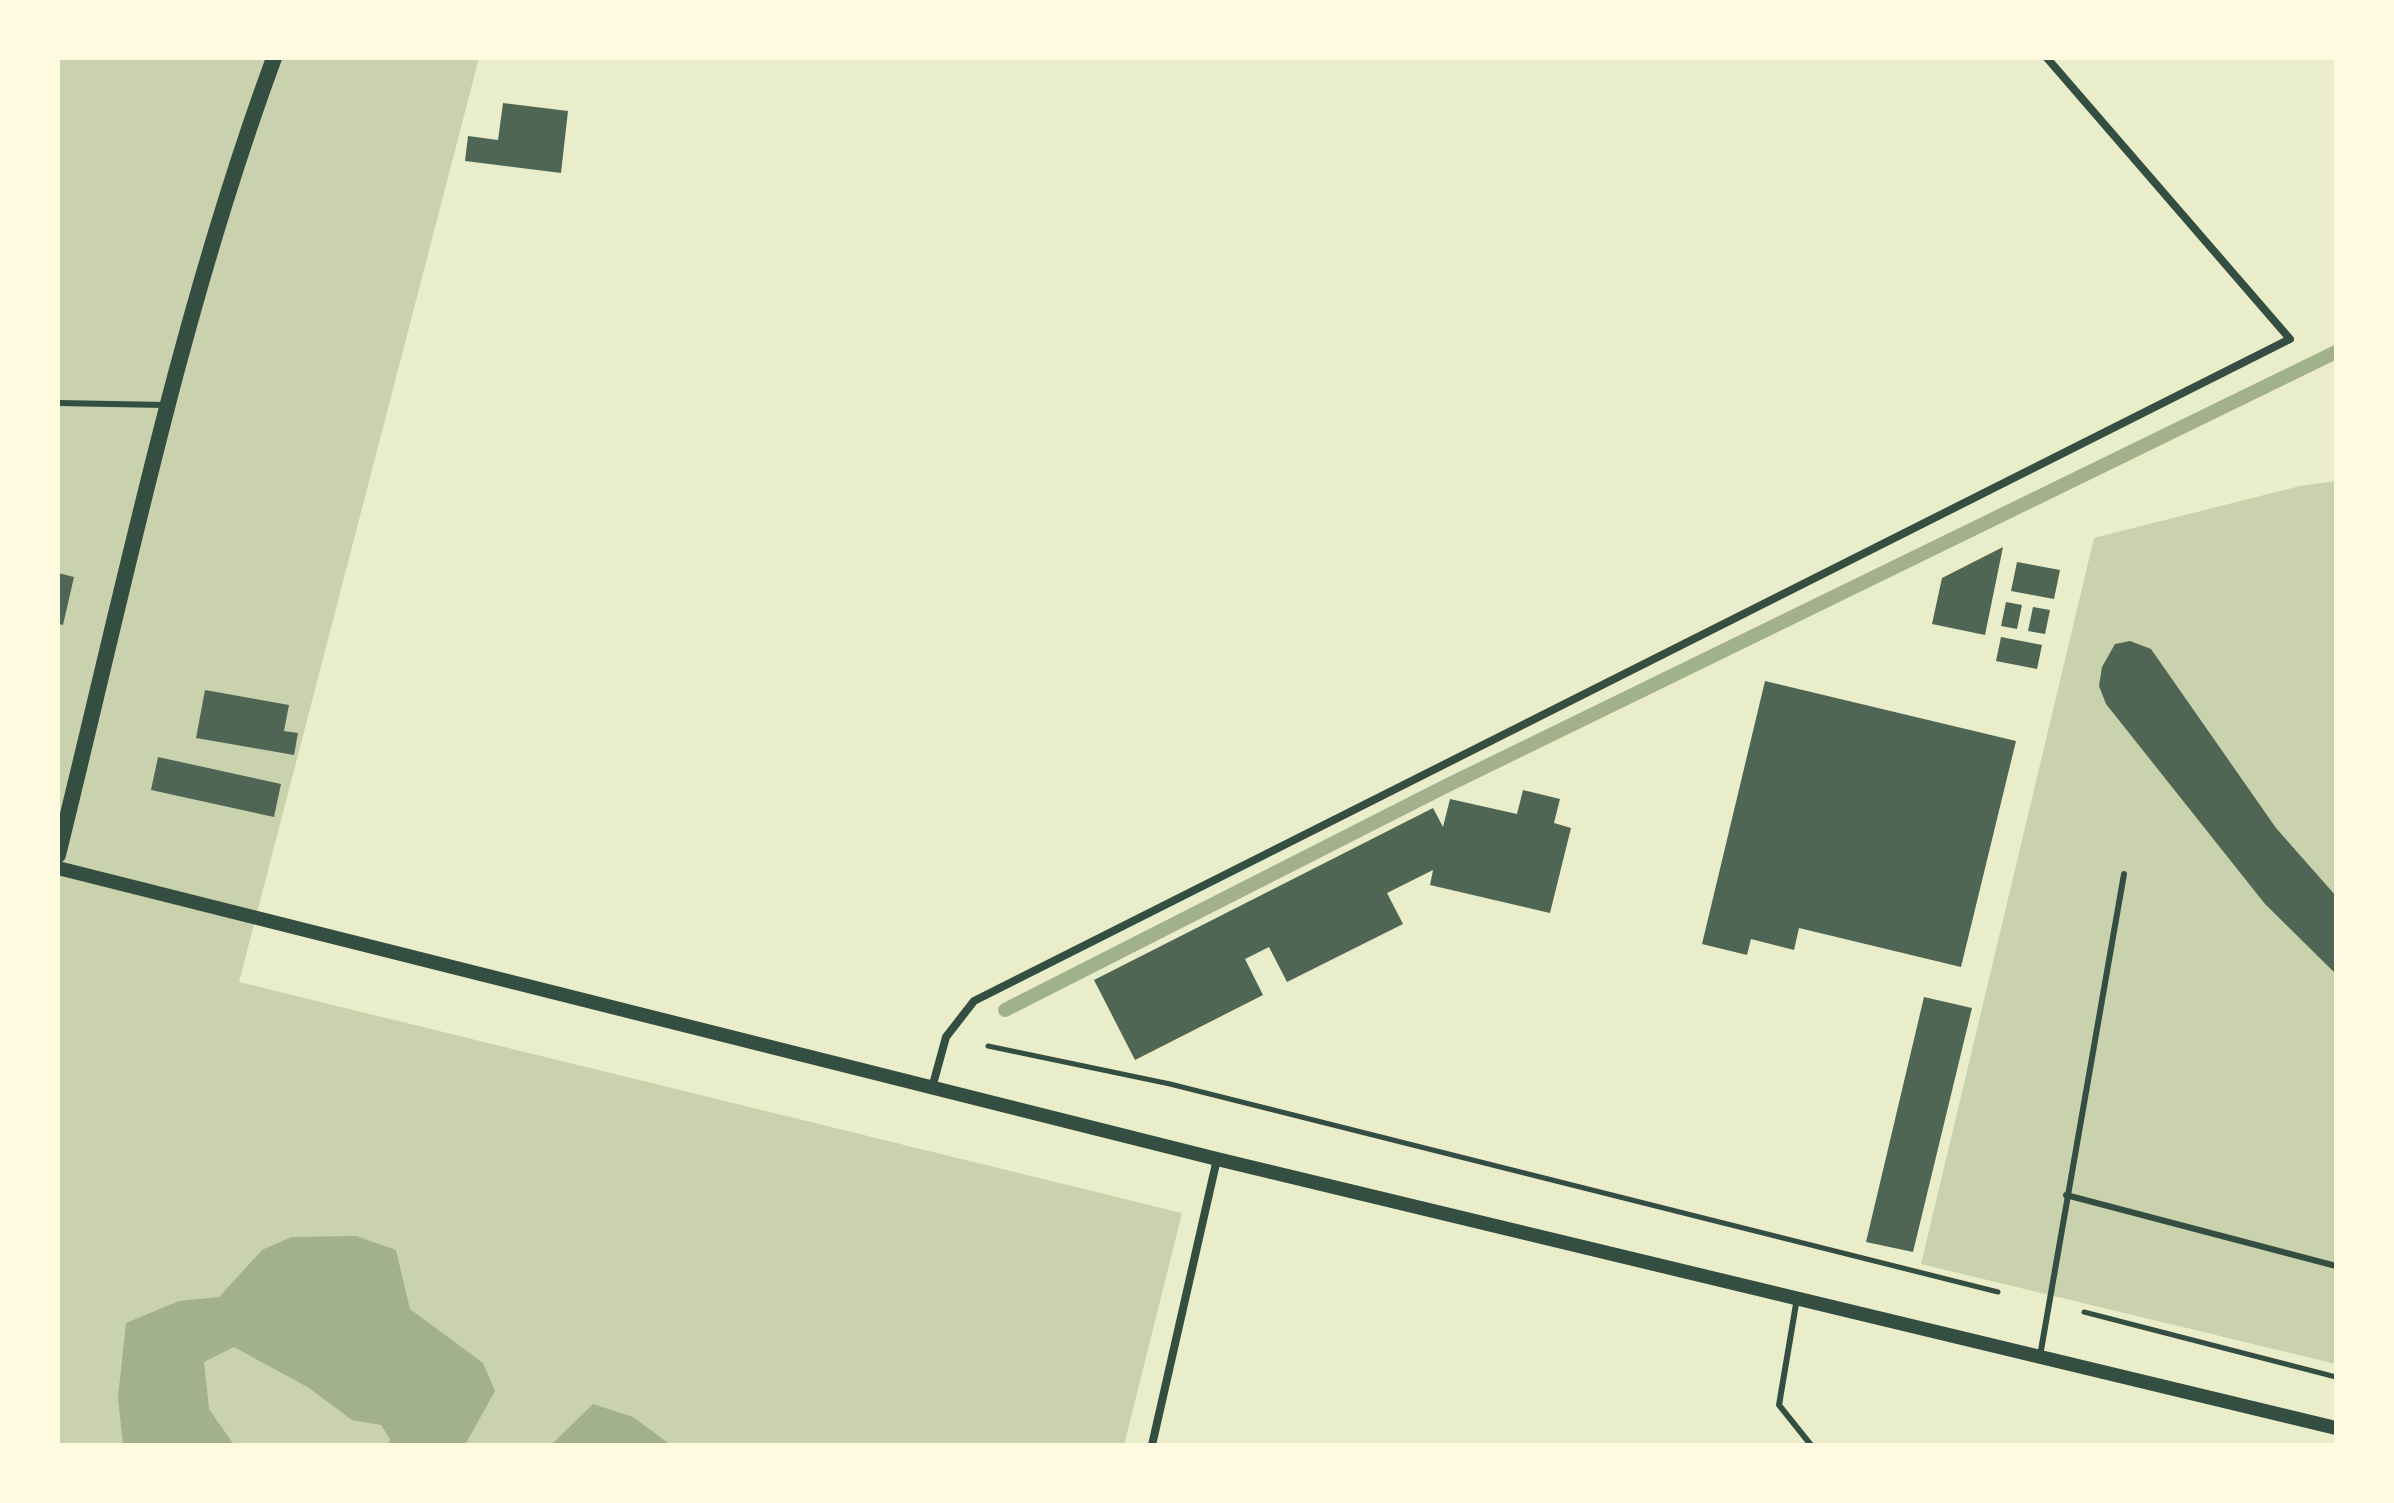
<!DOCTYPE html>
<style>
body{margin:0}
#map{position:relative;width:2394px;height:1503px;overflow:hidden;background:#e9edc9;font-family:"Archivo Narrow",sans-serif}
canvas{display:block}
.frame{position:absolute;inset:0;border:60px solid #fefae0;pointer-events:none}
</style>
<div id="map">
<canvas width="2394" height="1503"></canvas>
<div class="frame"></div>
</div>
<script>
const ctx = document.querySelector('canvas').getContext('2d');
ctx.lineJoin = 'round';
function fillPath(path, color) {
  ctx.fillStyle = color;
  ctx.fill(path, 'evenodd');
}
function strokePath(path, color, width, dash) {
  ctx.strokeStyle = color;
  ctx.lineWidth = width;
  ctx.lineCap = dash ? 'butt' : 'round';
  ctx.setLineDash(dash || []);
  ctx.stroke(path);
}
const green = new Path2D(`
 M58,58H479L239,982L1182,1213L1124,1445H58Z
 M2336,481V1364L1921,1264L2094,538L2300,486Z`);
const water = new Path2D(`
 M356,1236L396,1250L410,1309L483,1363L495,1391L465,1445H388L390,1439L381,1425L352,1420L309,1388L234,1347L204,1362L209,1409L234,1445H123L118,1397L126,1323L179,1301L219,1297L262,1250L291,1237Z
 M593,1404L633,1417L671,1445H551Z`);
const stream = new Path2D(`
 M1005,1010L1446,786L2336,352`);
const building = new Path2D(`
 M503,103L568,111L561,173L465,161L468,136L498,140Z
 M2003,547L1985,635L1932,624L1942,578Z
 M2017,562L2060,570L2054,599L2011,591Z
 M58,573L74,577L63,625L58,624Z
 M2006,602L2022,605L2017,629L2001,626Z
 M2033,607L2050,610L2045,634L2028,631Z
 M2001,637L2042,645L2037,669L1996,661Z
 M2130,641L2151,649L2276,828L2336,896V974L2265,904L2106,704L2099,686L2102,667L2115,644Z
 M1765,681L2016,741L1961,967L1799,928L1794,950L1751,939L1747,955L1702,944Z
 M205,690L289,705L284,731L298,733L294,755L196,738Z
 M158,757L281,784L274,817L151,790Z
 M1523,790L1560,799L1554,823L1571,828L1550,913L1430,885L1433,870L1387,893L1403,924L1287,982L1269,947L1245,959L1263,995L1135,1060L1094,980L1433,808L1443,827L1450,799L1517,814Z
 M1924,997L1972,1008L1913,1252L1866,1242Z`);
const path = new Path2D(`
 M988,1046L1170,1084L1998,1292
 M2084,1312L2336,1377`);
const service = new Path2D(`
 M58,403L165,405
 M2066,1195L2336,1266
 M1797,1298L1779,1405L1811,1445
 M2040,1356L2124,874`);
const minor = new Path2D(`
 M932,1088L946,1037L974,1001L2290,339L2047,58
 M1152,1445L1217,1159`);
const tertiary = new Path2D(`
 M58,868L1217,1159L2336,1428`);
const secondary = new Path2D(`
 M58,855C124,589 179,316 274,58`);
fillPath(green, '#cad2ad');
fillPath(water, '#a3b18a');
strokePath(stream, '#a3b18a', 14);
fillPath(building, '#4f6655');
strokePath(path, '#344e41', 5);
strokePath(service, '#344e41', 6);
strokePath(minor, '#344e41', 8);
strokePath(tertiary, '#344e41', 14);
strokePath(secondary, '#344e41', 16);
</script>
